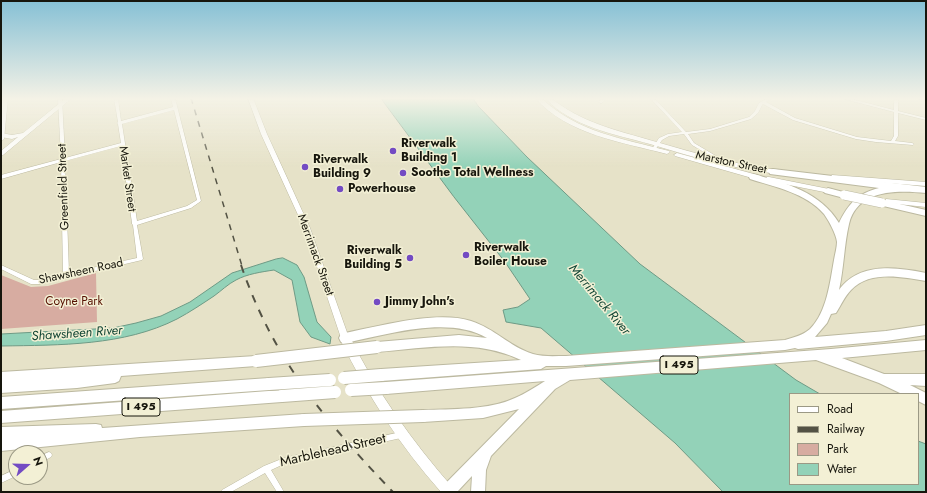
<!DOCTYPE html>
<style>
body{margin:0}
#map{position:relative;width:927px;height:493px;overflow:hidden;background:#e6e2c8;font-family:Jost,sans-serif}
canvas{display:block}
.frame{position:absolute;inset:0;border:2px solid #17160d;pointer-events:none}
.legend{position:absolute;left:789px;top:393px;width:130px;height:92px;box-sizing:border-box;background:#f3f0d5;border:1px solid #9b9985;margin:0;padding:5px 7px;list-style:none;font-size:12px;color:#17160d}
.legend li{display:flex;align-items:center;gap:8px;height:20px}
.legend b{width:20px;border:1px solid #9b9985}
.north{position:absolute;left:8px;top:445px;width:40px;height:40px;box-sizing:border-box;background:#f3f0d5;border:1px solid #9b9985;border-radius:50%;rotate:70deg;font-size:11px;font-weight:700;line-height:16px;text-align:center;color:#17160d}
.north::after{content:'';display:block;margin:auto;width:14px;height:18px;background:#734bc3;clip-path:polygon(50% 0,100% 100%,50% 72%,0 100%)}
</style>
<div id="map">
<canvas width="927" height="493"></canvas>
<div class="frame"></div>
<ul class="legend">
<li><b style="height:5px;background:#fff"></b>Road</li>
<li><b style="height:5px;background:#535244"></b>Railway</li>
<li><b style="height:11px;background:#d7aca1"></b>Park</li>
<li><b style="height:11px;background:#93d2b8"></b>Water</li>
</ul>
<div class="north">N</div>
</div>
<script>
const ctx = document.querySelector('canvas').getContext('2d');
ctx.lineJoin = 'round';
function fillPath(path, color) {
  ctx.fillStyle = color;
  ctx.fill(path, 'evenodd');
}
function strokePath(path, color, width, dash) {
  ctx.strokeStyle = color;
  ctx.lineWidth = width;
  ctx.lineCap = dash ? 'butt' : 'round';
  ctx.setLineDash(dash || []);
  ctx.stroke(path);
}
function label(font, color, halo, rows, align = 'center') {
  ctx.font = font + ' Jost,sans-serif';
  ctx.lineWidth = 3;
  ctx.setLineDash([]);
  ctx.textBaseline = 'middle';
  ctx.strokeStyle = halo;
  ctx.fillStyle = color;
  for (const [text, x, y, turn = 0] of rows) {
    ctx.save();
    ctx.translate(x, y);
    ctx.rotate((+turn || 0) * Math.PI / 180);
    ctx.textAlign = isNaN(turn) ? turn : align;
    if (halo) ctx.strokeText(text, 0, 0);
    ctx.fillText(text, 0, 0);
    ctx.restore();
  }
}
const green = new Path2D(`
 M96,273L97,322L1,329V275L31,287L48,286Z`);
const water = new Path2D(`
 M381,98H473L478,106L527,157L640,264L796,380L820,394H790V484H918V441L926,444V492H723L675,443L541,328L506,322L503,310L518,307L530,299L505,262L454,197Z
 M283,258L297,265L304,277L317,322L331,337L330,344L311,337L300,322L292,280L274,270C261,272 247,274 236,280C228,284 221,291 214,296C202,304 190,312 177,319C124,346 60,345 1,346V334L113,328L136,323L161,316L190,302L232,273L276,259Z`);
const minor = new Path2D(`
 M58,98H62L65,158L121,143L118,124L117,123L118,122L114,98H118L121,121L173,107L171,98H175L201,201L191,208L137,225L143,259L142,260L40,284H31L1,269V265L34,280H40L63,274L61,162L1,179V175L61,159ZM174,110L197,200L187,206L137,221L122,124ZM121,146L132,223V224L133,225L137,258L69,273L65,161Z
 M603,98H607L602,103H600L599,102Z
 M650,98H654L686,132L710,129L749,117L755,111L759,103L768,98H772L766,102L795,118L857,137L891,141L894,136V112L844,99L843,98H848L894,110V98H898V111L926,118V120L898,113V136L895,141L912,143L914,144L913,145L876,142L856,139L793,120L763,104L762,105L758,113L751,119L710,131L688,134L694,143L721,159V160L719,161L692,145L684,134L669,136L662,140L655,150H653L652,149L659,138L668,134L682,132Z
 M918,98H926V100L919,99Z
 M401,432L403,433L404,435L403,437L401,438L284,464L271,470L284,492H277L265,473L231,492H221L222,490L264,466L284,458Z
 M49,452L51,453L52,455L51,457L40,463V456Z
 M16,469V476L1,483V476Z`);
const tertiary = new Path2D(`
 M66,98H72L3,155L1,156V151L18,137L12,139L1,137V133L12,135L23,133Z`);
const secondary = new Path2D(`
 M2,98H8L4,139L1,141V111Z
 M248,98H253L267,134L310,228L349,338L348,341L345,342L342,341L341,338L304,228L261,134Z
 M535,98H541C579,133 621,138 669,151L670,152L667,154C622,142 568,135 535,98Z
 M545,98H551C582,123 616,130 653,141C695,153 735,165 778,170L781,172L778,174C734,169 693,157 650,144C614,134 572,127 545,98Z
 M677,153L761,176L762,178L759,180L675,156L674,155Z
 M832,175L926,182V186L834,179H832L831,177Z
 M767,177H769L834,190L837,192L834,194L769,181H767L766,179Z
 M886,199L926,203V207L888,203H886L885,201Z`);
const trunk = new Path2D(`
 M345,333L349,335C376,391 412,441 453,488L455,492H441C400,446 368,396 341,341L340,338L341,335Z`);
const motorway = new Path2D(`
 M773,169L926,187V193C898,190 857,189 849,224C844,245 844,268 839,290C859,262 896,267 926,273V281C902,277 870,270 851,290C845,296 841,305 836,313L831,314L827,323L815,337L886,331L926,325V335L886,341L798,349L795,348L785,350L566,366H546L541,369L381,381L377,379L375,375L377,371L381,369L521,360C476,338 426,348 377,352L373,351L371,347L373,343L377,342L459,335L487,338C448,315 386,335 345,343L341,342L339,338L341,334L345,333C380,326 437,310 471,321C494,328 510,347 533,354C543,357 555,356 566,356L785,340C794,337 802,336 810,329C827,312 830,282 834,260C835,254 837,247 837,242C836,234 829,221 824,214C806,193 775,187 750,179L749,177L753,174C786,183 820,192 839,223C848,204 858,193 879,188L770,174L769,172L770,170Z
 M828,188L847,193L849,195L844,198L825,193L823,191Z
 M882,200L926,210V216L879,205L877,203Z
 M926,340V350L842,358L884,374H926V386L910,385L926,393V405L918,401V394H902L879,383L816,360L570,380L555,389L491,456L486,470L485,492H471L472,476L457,492L441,491L443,486L519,409L483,418L423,422L419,420L417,416L419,412L423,410C451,409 490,410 515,398C525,394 535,387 545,381L386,394L382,392L380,388L382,384L386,382L831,349Z
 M256,356L260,357L262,361L260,365L256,366L121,376L119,381L115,383L77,388L1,393V372Z
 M269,378L273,380L275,384L273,388L269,390L1,409V397Z
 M282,390L286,392L288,396L286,400L282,402L1,423V411Z
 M304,414L309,416L310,420L309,424L304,426L140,437L1,451V427L96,424L101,425L102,428Z`);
const railFar1 = new Path2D(`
 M191,98L242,266`);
const rail = new Path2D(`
 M241,265C273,359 326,422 393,492`);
const motorwayBridgeFar1 = new Path2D(`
 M844,195L882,203`);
const motorwayBridge = new Path2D(`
 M256,361L377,347
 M344,378L381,375
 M269,384L330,380
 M351,390L386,388
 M282,396L335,392
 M304,420L423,416`);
const markers = [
 [393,151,4,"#734bc3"],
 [305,167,4,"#734bc3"],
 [403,173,4,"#734bc3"],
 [340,189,4,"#734bc3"],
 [466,255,4,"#734bc3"],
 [410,258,4,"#734bc3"],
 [377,302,4,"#734bc3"]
];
const shields = [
 [679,365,38],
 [141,407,38]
];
const shieldNames = [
 ["I 495",679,365],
 ["I 495",141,407]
];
const poiNames = [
 ["Riverwalk",401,144],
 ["Building 1",401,158],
 ["Riverwalk",313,160],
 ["Building 9",313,174],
 ["Soothe Total Wellness",411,173],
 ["Powerhouse",348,189],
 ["Riverwalk",474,248],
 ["Boiler House",474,262],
 ["Riverwalk",402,251,"right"],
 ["Building 5",402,265,"right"],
 ["Jimmy John's",385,302]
];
const streetNames = [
 ["Marston Street",731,163,12],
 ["Market Street",127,179,82],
 ["Greenfield Street",64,187,-92],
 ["Merrimack Street",315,255,70],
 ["Shawsheen Road",81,272,-12]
];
const parkNames = [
 ["Coyne Park",74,302]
];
const waterNames = [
 ["Merrimack River",599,300,50],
 ["Shawsheen River",77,334,-4]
];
const nearStreetnames = [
 ["Marblehead Street",333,451,-13]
];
fillPath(green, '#d7aca1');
fillPath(water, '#93d2b8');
strokePath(water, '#6e9a85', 1);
strokePath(minor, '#bcb9a0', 1);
strokePath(tertiary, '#bcb9a0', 1);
strokePath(secondary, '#bcb9a0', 1);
strokePath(trunk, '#bcb9a0', 1);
strokePath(motorway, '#bcb9a0', 2);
fillPath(minor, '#fff');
fillPath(tertiary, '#fff');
fillPath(secondary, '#fff');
fillPath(trunk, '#fff');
fillPath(motorway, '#fff');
strokePath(railFar1, '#535244', 1.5, [6, 6]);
strokePath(rail, '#535244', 2, [8, 8]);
strokePath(motorwayBridgeFar1, '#bcb9a0', 10, []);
strokePath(motorwayBridge, '#bcb9a0', 14, []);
strokePath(motorwayBridgeFar1, '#fff', 9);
strokePath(motorwayBridge, '#fff', 12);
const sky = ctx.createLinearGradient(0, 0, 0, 167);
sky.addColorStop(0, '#86c0d5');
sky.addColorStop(0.59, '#f4f2e6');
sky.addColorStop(1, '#f4f2e600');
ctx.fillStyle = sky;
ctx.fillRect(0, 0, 927, 167);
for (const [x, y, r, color] of markers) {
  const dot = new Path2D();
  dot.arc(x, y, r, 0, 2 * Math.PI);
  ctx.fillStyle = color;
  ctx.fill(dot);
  strokePath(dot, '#f3f0d5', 1.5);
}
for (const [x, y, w] of shields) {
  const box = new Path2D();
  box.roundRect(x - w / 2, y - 9, w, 18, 3);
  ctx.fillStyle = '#f3f0d5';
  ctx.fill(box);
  strokePath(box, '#17160d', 1);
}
label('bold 11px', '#17160d', null, shieldNames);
label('bold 12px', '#17160d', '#f3f0d5', poiNames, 'left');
label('12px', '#17160d', '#f3f0d5', streetNames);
label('12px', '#561001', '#f3f0d5', parkNames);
label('italic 13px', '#104534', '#f3f0d5', waterNames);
label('14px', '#17160d', '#f3f0d5', nearStreetnames);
</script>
